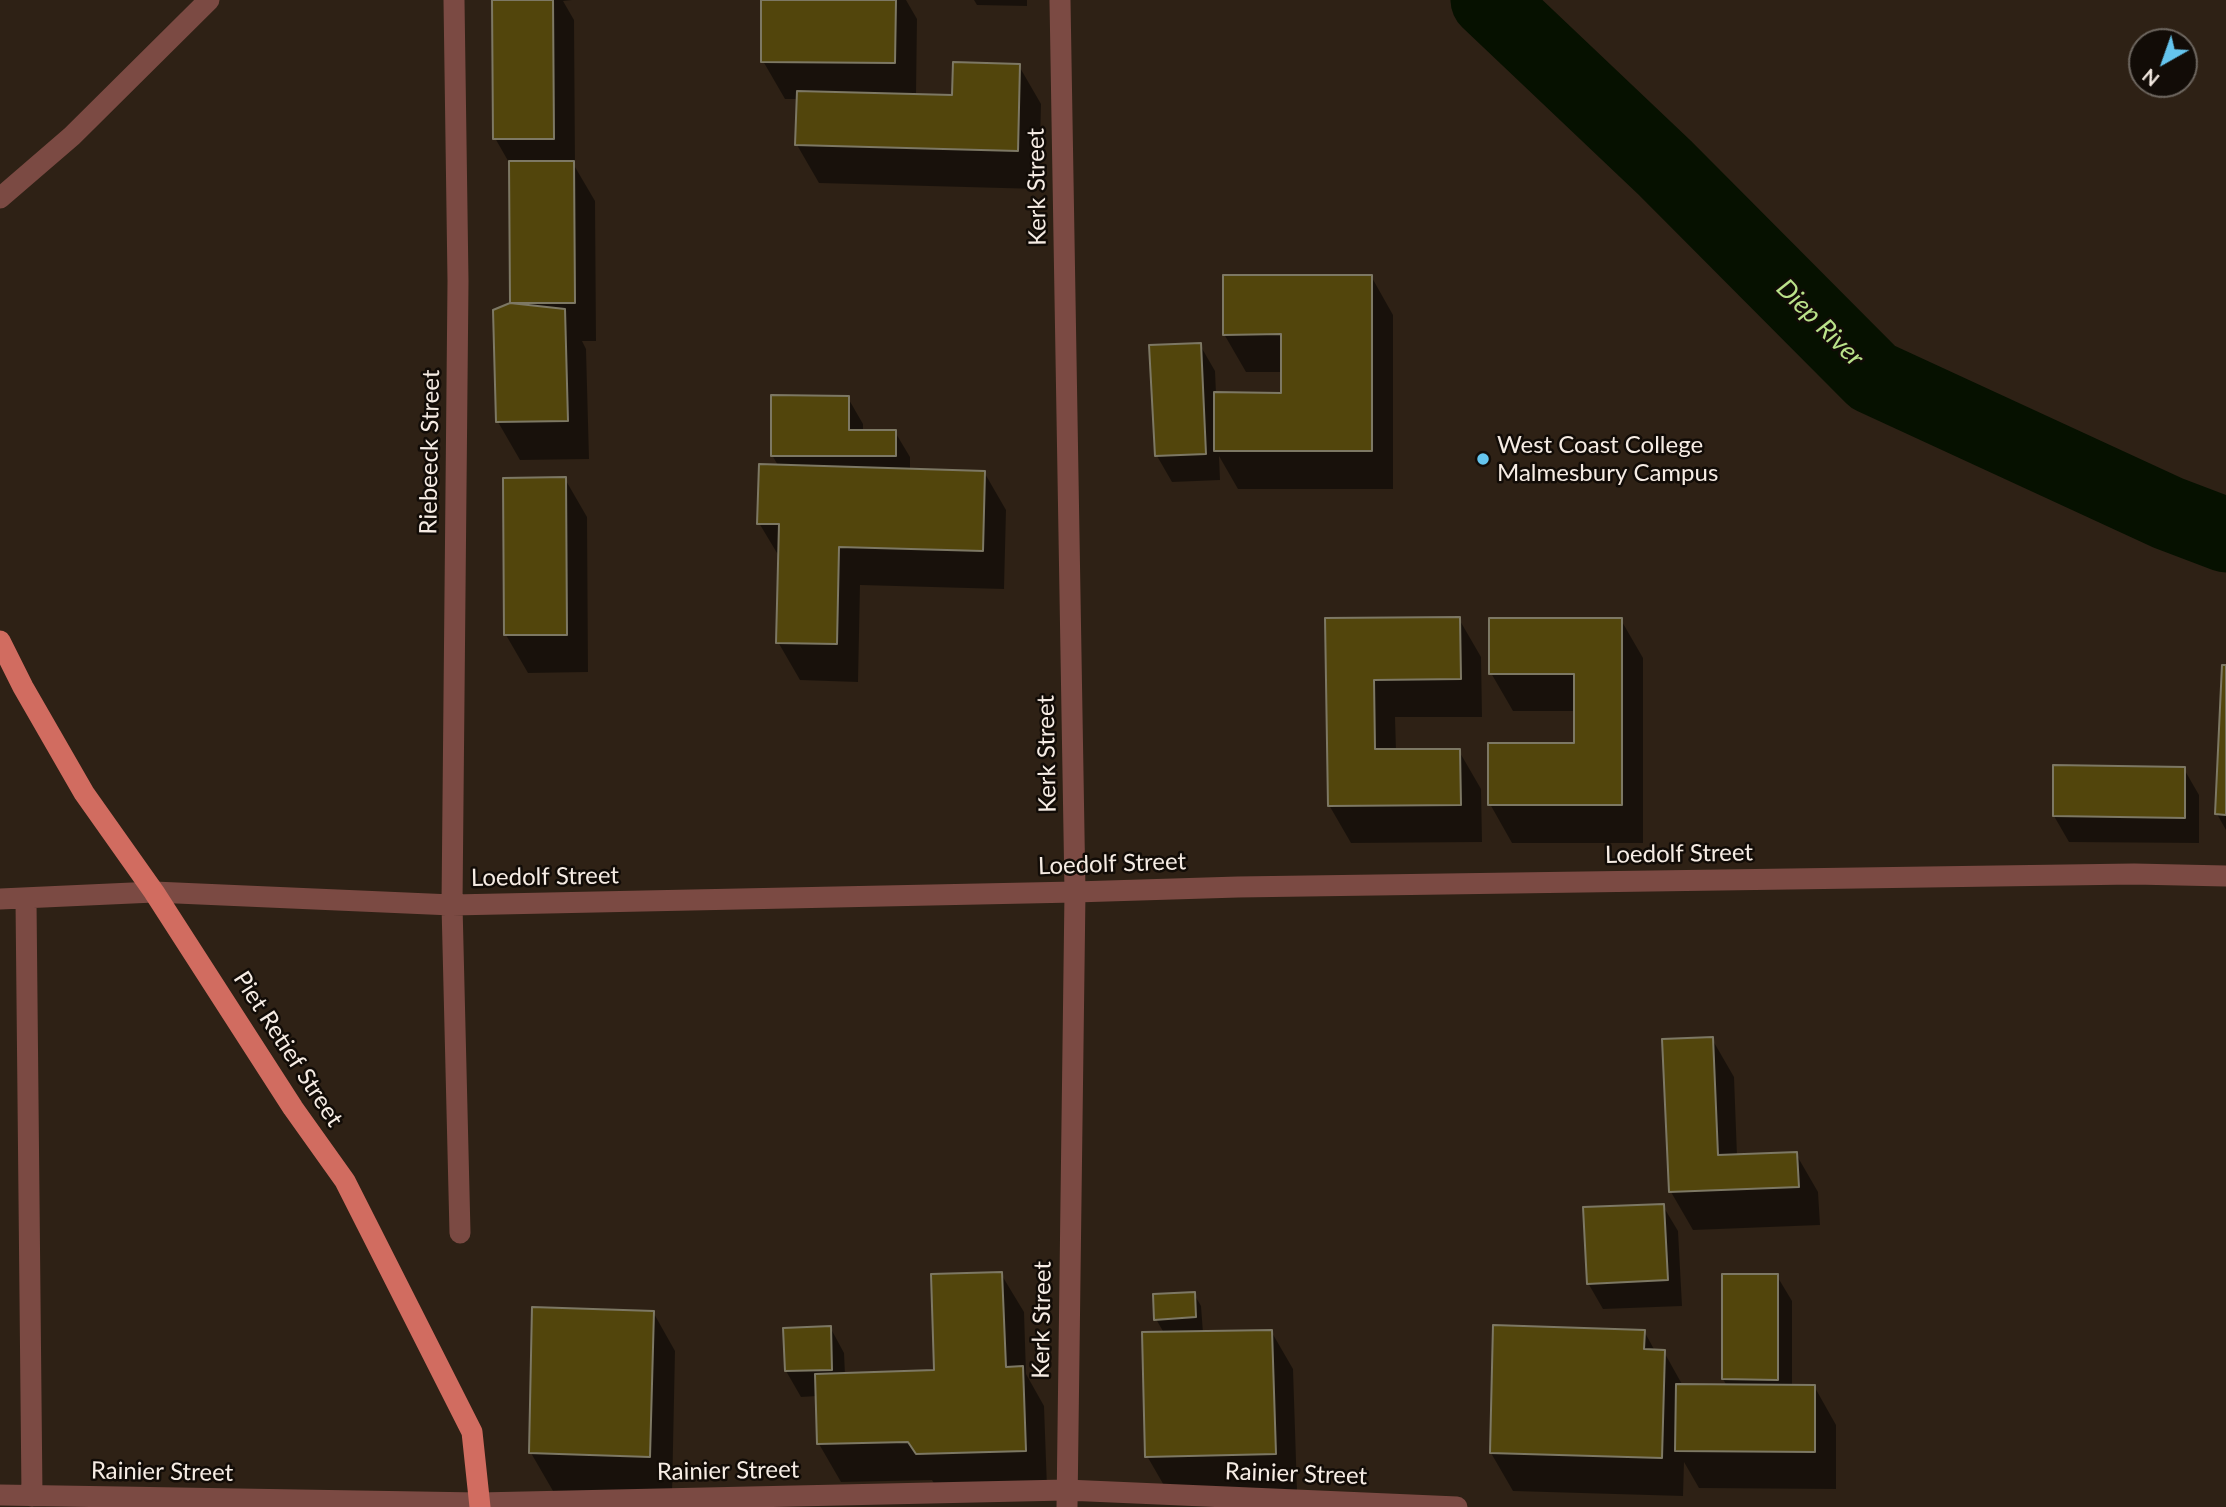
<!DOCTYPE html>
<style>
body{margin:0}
#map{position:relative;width:2226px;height:1507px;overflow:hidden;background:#2e2115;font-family:Lato,sans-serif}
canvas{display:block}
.north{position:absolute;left:2128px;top:28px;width:70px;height:70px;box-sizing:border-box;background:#120c07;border:2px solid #6d665f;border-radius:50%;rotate:220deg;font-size:19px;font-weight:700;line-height:28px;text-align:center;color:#f6ece4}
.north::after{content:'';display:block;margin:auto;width:24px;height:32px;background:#65c5ee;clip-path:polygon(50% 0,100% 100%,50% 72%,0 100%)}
</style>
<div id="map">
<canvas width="2226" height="1507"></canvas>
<div class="north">N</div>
</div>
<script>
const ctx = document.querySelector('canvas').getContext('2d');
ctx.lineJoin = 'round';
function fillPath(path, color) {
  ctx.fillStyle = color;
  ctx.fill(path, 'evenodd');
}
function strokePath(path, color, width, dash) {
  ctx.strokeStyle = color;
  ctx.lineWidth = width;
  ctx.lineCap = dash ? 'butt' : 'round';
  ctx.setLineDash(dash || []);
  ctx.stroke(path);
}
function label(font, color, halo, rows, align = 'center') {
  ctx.font = font + ' Lato,sans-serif';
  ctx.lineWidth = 5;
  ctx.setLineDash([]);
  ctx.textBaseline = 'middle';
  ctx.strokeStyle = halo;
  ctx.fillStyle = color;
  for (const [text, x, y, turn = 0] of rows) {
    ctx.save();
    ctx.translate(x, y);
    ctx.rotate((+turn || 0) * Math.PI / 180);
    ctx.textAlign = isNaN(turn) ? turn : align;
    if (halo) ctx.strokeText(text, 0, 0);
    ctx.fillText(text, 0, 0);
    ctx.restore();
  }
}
const water = new Path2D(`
 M2226,510V562L2168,513Z`);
const shadow = new Path2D(`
 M494,0H572L563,1L574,20L575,167L595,201L596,341H582L586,349L589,459L520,460L498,422L512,305L511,166L495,138Z
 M763,0H906L917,19L916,95L954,96L1019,66L1041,104L1039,189L819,183L797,145L798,99H785L763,61Z
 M974,0H1027V6L977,5Z
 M1371,276L1393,315V489H1238L1219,456L1220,480L1172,482L1157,456L1151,347L1200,345L1215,371L1216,394L1283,395V372H1246L1224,334Z
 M848,398L863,424V432H895L910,457V470L984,472L1006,510L1004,589L860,585L858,682L800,680L778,642L780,558L759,523L779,467L772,455Z
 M565,479L587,517L588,672L528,673L506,635Z
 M1459,619L1481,657L1482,717H1395L1396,751H1459L1481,789L1482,842L1351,843L1329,805L1327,620Z
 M1621,620L1643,658V843H1512L1490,804L1576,745V711H1513L1491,673Z
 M2226,667V830L2217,814Z
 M2184,769L2199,795V843L2069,842L2054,816Z
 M1712,1039L1734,1077L1737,1156L1796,1154L1818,1192L1820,1225L1693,1230L1671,1192Z
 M1663,1206L1678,1231L1682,1306L1603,1309L1588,1283Z
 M1001,1274L1024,1312L1026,1374L1044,1406L1047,1488L939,1492L932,1480L841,1482L819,1444L817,1396L801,1397L786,1371L830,1327L844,1353L845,1375L936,1372Z
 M1777,1276L1792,1301V1386H1814L1836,1425V1489L1699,1488L1684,1462L1683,1496L1513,1491L1491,1453L1644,1331L1655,1351L1664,1352L1683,1386H1727L1723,1379Z
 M1194,1294L1201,1306L1203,1333L1271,1331L1293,1369L1297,1491L1169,1494L1147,1456L1164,1333L1156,1319Z
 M653,1312L675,1351L672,1495L553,1491L531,1453Z`);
const river = new Path2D(`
 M1488,0L1665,168L1873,377L2168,513L2226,535`);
const building = new Path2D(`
 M492,0H553L554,139H493Z
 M761,0H896L895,63L761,62Z
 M953,62L1020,64L1018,151L795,145L797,91L952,95Z
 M509,161H574L575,303H510Z
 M1223,275H1372V451H1214V392L1281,393V334L1223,335Z
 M510,303L565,309L568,421L496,422L493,310Z
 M1201,343L1206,454L1155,456L1149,345Z
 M771,395L849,396V430H896V456H771Z
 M759,464L985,471L983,551L839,547L837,644L776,643L779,524H757Z
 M566,477L567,635H504L503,478Z
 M1460,617L1461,679L1374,680L1375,749H1460L1461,805L1328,806L1325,618Z
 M1489,618H1622V805H1488V743H1574V674H1489Z
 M2222,665H2226V815L2215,814Z
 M2053,765L2185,767V818L2053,816Z
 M1713,1037L1718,1155L1797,1152L1799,1187L1669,1192L1662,1039Z
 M1664,1204L1668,1280L1587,1284L1583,1207Z
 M1002,1272L1006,1367L1023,1366L1026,1451L916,1454L908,1442L817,1444L815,1374L934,1370L931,1274Z
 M1722,1274H1778V1380L1722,1379Z
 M1195,1292L1196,1317L1154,1320L1153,1294Z
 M532,1307L654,1311L650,1457L529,1453Z
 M1493,1325L1645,1330L1644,1349L1665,1350L1662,1458L1490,1453Z
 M831,1326L832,1370L785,1371L783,1328Z
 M1272,1330L1276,1454L1145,1457L1142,1332Z
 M1676,1384L1815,1385V1452L1675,1451Z`);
const street = new Path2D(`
 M454,0L458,281L452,905L460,1233
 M1060,0L1075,892L1067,1507
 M0,198L72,136L209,0
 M0,899L154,892L452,905L1075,892L1238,887L2134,874L2226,876
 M26,900L32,1496
 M0,1495L479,1503L1066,1490L1457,1507`);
const primary = new Path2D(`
 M0,641L23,687L84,793L154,892L293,1108L345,1181L472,1432L480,1507`);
const markers = [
 [1483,459,7,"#65c5ee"]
];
const streetNames = [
 ["Kerk Street",1037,187,-91],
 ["Riebeeck Street",430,452,-89],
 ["Kerk Street",1047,754,-91],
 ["Loedolf Street",1679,854,-1],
 ["Loedolf Street",1112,864,-2],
 ["Loedolf Street",545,877,-1],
 ["Piet Retief Street",288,1049,57],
 ["Kerk Street",1042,1320,-89],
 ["Rainier Street",728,1471,-1],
 ["Rainier Street",162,1472,1],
 ["Rainier Street",1296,1474,2]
];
const poiNames = [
 ["West Coast College",1497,445],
 ["Malmesbury Campus",1497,473]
];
const waterNames = [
 ["Diep River",1820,323,45]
];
fillPath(water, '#061100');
strokePath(water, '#4e5344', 2);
fillPath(shadow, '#0007');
strokePath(river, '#061100', 75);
fillPath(building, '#52450c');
strokePath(building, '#7d7864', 2);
strokePath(street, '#7b4a43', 21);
strokePath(primary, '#d16c60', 21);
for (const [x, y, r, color] of markers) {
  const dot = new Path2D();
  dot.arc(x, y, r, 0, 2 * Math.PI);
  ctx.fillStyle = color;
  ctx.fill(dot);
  strokePath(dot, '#120c07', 2.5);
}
label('24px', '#f6ece4', '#120c07', streetNames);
label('24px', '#f6ece4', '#120c07', poiNames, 'left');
label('italic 26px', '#bae28a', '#120c07', waterNames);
</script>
